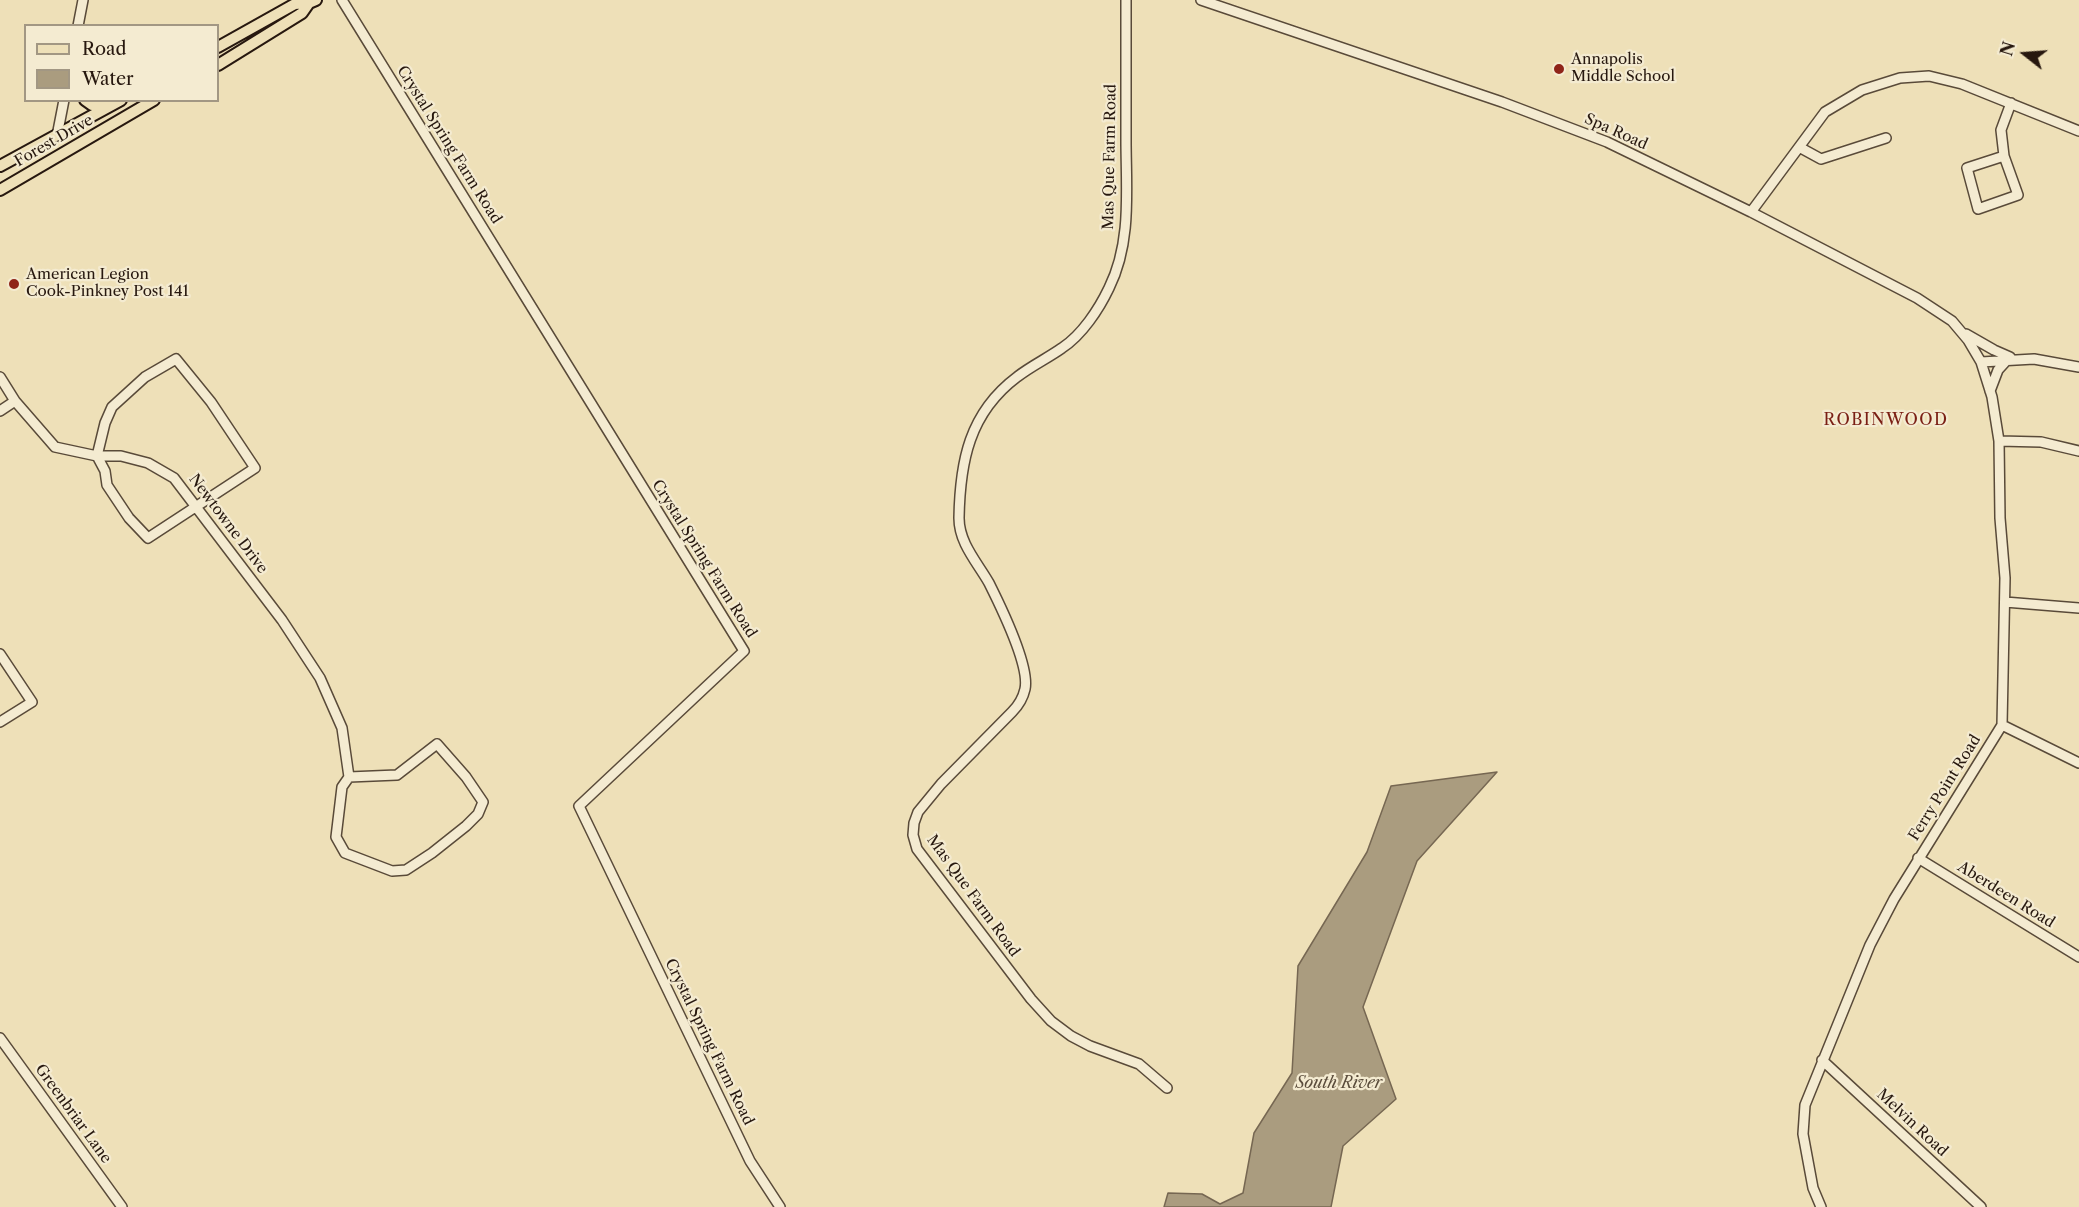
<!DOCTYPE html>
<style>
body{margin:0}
#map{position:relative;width:2079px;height:1207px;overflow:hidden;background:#eee0b8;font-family:"Libre Caslon Text",serif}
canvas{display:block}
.legend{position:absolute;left:24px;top:24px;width:195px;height:78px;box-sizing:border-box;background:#f4ebd1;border:2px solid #a29783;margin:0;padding:8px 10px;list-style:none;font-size:18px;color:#27180f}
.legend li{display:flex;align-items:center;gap:12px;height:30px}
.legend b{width:30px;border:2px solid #a29783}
.north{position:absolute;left:1995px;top:24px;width:60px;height:60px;-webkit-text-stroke:4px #f4ebd1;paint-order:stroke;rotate:287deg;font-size:16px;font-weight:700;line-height:24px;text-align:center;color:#27180f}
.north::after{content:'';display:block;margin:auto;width:21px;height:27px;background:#27180f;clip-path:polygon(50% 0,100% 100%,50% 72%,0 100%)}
</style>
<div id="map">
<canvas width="2079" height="1207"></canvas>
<ul class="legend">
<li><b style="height:8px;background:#eee0b8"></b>Road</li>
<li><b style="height:16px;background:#aa9c7f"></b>Water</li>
</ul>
<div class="north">N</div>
</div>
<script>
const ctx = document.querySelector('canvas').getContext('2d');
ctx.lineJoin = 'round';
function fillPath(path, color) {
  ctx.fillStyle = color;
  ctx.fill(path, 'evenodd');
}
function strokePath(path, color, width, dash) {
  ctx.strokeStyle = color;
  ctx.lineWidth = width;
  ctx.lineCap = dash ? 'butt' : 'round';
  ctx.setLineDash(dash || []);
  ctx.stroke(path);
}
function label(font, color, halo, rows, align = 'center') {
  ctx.font = font + ' "Libre Caslon Text",serif';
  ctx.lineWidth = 4.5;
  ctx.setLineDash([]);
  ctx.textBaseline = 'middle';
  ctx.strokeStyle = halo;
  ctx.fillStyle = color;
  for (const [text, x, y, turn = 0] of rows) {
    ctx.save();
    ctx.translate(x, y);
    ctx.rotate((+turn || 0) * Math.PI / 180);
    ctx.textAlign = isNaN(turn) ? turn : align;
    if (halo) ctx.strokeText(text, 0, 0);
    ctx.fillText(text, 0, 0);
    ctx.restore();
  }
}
const water = new Path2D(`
 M1497,772L1417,861L1363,1007L1396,1099L1343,1146L1331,1207H1164L1168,1193L1202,1194L1220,1204L1243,1193L1254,1133L1292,1073L1298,966L1367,852L1391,786Z`);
const minor = new Path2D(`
 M342,0L744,651L579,806L750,1161L780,1207
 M1126,0C1126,47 1126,94 1126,140C1126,189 1132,242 1109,288C1099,309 1082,335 1062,348C1048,358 1031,366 1017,377C969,413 960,462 959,518C959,543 977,562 989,583C1000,605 1030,666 1025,689C1023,698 1018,706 1012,712L941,784L918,812L914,823L913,835L917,849L1031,999L1051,1021L1071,1036L1090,1046L1139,1064L1167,1088
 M1201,0L1502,102L1607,142L1751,212L1917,298L1952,321L1968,340L1981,362L1992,397L1999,441L2000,518L2005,578L2002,725L1894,899L1870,945L1805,1105L1803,1134L1813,1188L1821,1207
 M78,26L83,0
 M57,136L64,100
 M1799,147L1821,159L1886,138
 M2004,156L2018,195L1978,209L1967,168L2004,156L2001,130L2011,103
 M1751,212L1825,112L1862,90L1900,78L1929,76L1962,84L2079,131
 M1966,334L1994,350L2010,357
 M176,359L211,402L255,468L148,538L129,518L107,485L105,471L97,456L105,423L112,407L145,377Z
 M1981,362L2034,359L2079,367
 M0,377L15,401L55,447L97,456H121L148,463L174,478L282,620L320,678L342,728L349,777L342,787L336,837L345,853L392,871L406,870L432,853L466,826L478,814L483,802L466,777L437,744L397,775L349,777
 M1990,391L1998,370L2008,359
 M0,411L15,401
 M1999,441L2041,442L2079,451
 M2005,602L2079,608
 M0,654L32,702L0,722
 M2002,725L2079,763
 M1918,858L2079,957
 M0,1038L122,1207
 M1822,1060L1981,1207`);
const major = new Path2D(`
 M218,47L295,4L309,3L316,0
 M218,65L302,13L309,3
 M85,100L92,105L111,104
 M0,166L121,100
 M0,190L154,100`);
const markers = [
 [1559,69,6,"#8f2418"],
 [14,284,6,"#8f2418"]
];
const poiNames = [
 ["Annapolis",1571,60],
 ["Middle School",1571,77],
 ["American Legion",26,275],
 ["Cook-Pinkney Post 141",26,292]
];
const streetNames = [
 ["Spa Road",1616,132,24],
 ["Forest Drive",54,141,-30],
 ["Crystal Spring Farm Road",449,145,58],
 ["Mas Que Farm Road",1110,157,-89],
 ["Newtowne Drive",228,524,53],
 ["Crystal Spring Farm Road",704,559,58],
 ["Ferry Point Road",1945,788,-58],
 ["Aberdeen Road",2006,895,32],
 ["Mas Que Farm Road",973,896,54],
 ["Crystal Spring Farm Road",709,1042,64],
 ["Greenbriar Lane",73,1114,54],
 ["Melvin Road",1912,1123,43]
];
const neighbourhoodNames = [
 ["ROBINWOOD",1886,420]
];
const waterNames = [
 ["South River",1339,1083]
];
fillPath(water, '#aa9c7f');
strokePath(water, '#766752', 1.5);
strokePath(minor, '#594a39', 12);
strokePath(major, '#27180f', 14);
strokePath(minor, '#f4ebd1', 9);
strokePath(major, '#eee0b8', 10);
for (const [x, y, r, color] of markers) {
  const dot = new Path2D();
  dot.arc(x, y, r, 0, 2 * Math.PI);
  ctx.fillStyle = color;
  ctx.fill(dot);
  strokePath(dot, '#f4ebd1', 2);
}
label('15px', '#27180f', '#f4ebd1', poiNames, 'left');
label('15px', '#27180f', '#f4ebd1', streetNames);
ctx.letterSpacing = '1.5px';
label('16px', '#7a1f14', '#f4ebd1', neighbourhoodNames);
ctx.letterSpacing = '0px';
label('italic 16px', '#5b4d3c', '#f4ebd1', waterNames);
</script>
